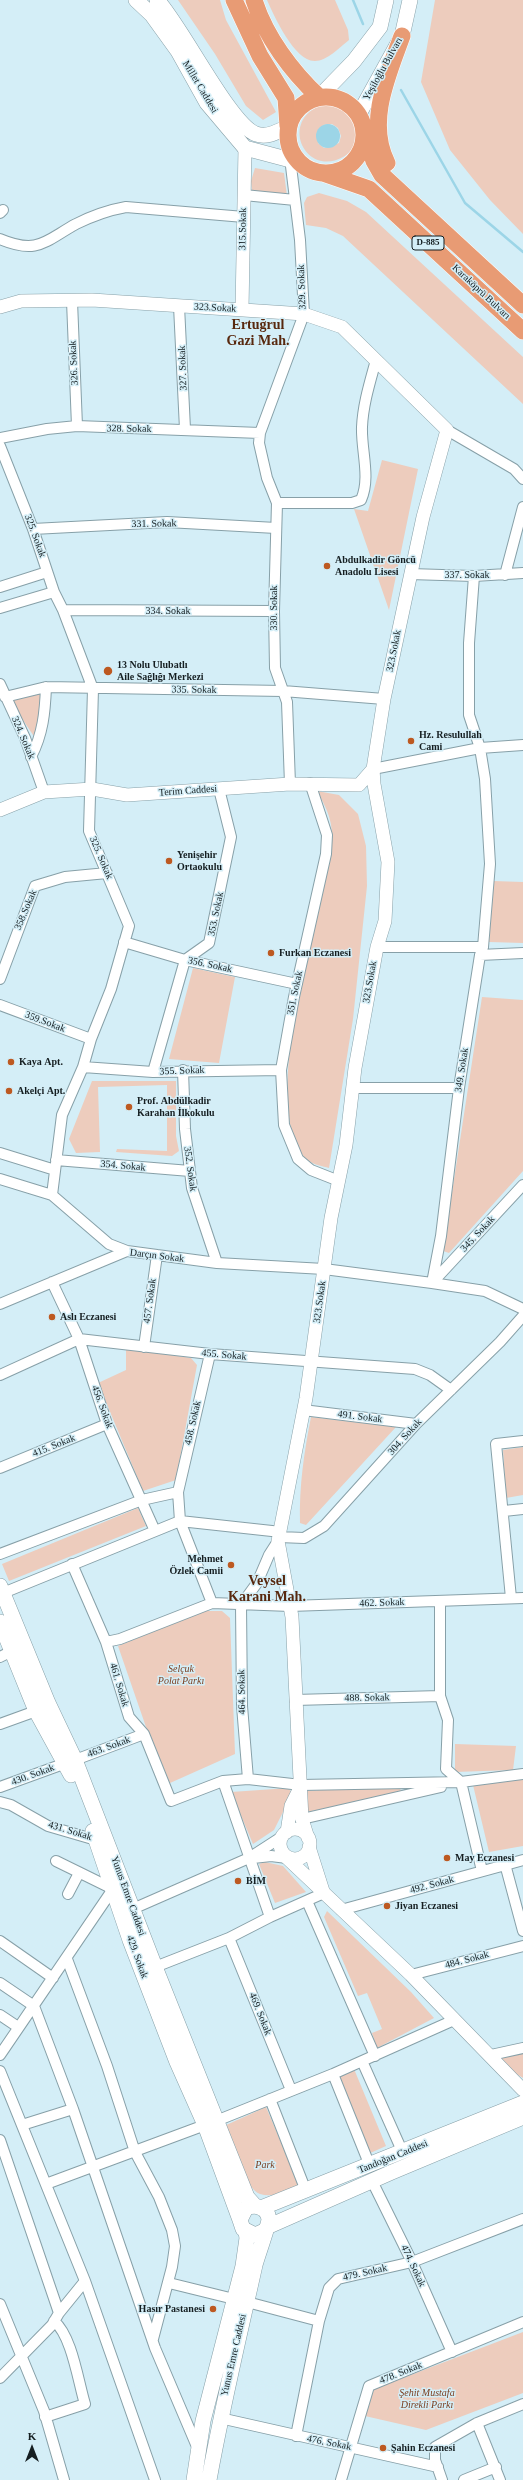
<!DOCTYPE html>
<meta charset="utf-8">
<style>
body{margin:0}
#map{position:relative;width:523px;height:2480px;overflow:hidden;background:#d4eef7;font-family:Georgia,serif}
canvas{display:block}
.north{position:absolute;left:12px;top:2428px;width:40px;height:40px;-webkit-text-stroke:3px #d4eef7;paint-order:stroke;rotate:0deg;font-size:11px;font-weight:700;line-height:16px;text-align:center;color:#151e21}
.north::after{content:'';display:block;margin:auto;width:14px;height:18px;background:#151e21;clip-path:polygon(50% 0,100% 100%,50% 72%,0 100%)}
</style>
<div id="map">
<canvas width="523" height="2480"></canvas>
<div class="north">K</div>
</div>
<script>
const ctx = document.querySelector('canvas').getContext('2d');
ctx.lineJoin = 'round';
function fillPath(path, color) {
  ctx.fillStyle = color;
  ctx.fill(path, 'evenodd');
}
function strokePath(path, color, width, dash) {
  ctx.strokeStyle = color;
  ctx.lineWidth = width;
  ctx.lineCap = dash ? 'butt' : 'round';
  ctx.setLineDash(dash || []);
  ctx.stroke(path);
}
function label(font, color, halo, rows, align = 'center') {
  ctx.font = font + ' Georgia,serif';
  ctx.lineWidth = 3;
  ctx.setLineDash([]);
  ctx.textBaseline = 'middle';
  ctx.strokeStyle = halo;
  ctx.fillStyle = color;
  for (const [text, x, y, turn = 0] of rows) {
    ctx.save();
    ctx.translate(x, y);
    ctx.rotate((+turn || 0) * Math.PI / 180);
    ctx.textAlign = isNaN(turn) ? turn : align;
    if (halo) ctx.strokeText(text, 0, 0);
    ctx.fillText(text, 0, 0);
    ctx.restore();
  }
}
const green = new Path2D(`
 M178,0H220L226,20L276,112L263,120L246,106L215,54Z
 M267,0H335L348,30L349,40C340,47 327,61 315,61C295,62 274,16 267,0Z
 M435,0H523V234L490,200L450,150L421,82Z
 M322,105C342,104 358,116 356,138C355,145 350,154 343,157C306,178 278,121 322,105ZM332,124L338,128L341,136L339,143L324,148L318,143L323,125Z
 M255,168L284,173L287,196L252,192L251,181Z
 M319,193L347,201L366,212L523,357V404L343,236L326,228L306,225L304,203L307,197Z
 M382,460L418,469L389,610L354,509L368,511Z
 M42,690L37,741L9,699Z
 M317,791L339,795L358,814L366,846L367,886L353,1019L329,1168C323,1166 314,1165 309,1161C280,1140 287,1066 292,1034L331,851C334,825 330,814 317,791Z
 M493,881L523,882V943L489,942Z
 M193,968L235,977L219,1063L169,1059Z
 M482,997L523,1000V1171L449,1253L443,1251Z
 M92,1081H176V1136L179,1151L172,1156L116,1152L117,1149L167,1151V1085L98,1087L100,1152L76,1153L69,1139Z
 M126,1348L191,1358L197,1365L176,1480L143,1491L98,1383L126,1370Z
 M311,1417L396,1427L306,1525L300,1523C299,1486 304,1453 311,1417Z
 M523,1447V1495L506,1498L503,1450Z
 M138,1508L146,1526L9,1581L2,1564Z
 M203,1611H222L230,1618L235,1754L170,1783L146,1727L118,1646Z
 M455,1744L516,1746L513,1770L455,1772Z
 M523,1778V1846L489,1852L473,1785Z
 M396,1785L401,1790L400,1793L307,1812V1791Z
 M289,1788L292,1794L274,1830L253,1844L231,1792Z
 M265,1862L283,1866L306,1892L275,1903L259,1864Z
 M327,1911L411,1992L434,2018L377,2048L372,2033L382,2029L367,1993L358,1996L324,1917Z
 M523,2052V2078L515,2073L500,2057Z
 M354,2069L386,2146L368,2154L335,2077Z
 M266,2107L300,2187C288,2191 273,2198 260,2194C244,2188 230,2141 224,2126Z
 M523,2332V2393L426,2430L365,2416L374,2389Z`);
const water = new Path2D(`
 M316 136a12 12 0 1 1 24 0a12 12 0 1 1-24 0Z`);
const stream = new Path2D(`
 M353,0L363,24
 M401,90L465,203L523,252`);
const minor = new Path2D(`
 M244,195L295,200
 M0,213L3,210
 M0,239C38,255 45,241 76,224C92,216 109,210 126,207L244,217
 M72,301L77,426
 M179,306L185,429
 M447,430L514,469L523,479
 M0,438L47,429L77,426L260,433
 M0,446L33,529L54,592L63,610L93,689L89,831L129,926L111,989L91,1039L83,1067L62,1115L52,1195L0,1179
 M277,503H352L361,500C371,478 361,450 362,427C363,404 370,382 376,360
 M33,529L167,522L276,528
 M410,574L474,576L523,573
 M505,575L523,507
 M0,587L47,572
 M0,608L54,592
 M63,610L274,611
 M0,684L25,738L44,792
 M5,697L46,687L283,691L384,699
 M31,757C43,734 45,712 46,687
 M373,769L480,748L523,745
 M310,783L327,835L326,854L294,997L281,1070L284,1125L298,1159L311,1170L339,1181
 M290,784L287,702L275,668L274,611L277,503L267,478L259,443L260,433L304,314L300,240L290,158
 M124,942L185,960L297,984
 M377,947H483
 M480,955L523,953
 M0,979L35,886L65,877L107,873
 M0,1005L91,1039
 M83,1067L153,1072L281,1070
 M183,1070L185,1129L192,1188L217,1263
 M153,1072L185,960L209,943L231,837L219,789
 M352,1088H459
 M0,1153L55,1170
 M56,1160L190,1171
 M52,1195L109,1244L127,1251
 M52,1282L79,1339L107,1424L155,1531
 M432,1283L523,1185
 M432,1283L485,1291L523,1309
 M0,1304L127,1251L217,1263L324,1269L432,1283L441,1236L459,1088L480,955L483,947L490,864L485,779L480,748L469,715V643L474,576
 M144,1347L157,1255
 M210,1354L178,1492L180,1521L281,1532
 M0,1375L79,1339L210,1354L415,1369L430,1375L451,1390
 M303,1410L416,1424
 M0,1468L107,1424
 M504,1511L523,1509
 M279,1537L304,1538L324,1526L416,1424L500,1342L523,1316
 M0,1554L142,1500L178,1492
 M72,1564L106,1642L129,1717L144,1734L171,1801L223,1781L248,1779L301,1785L461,1782L523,1774
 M3,1593L180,1521L212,1603
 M511,1598L496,1444L523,1441
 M440,1602V1696L448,1720L446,1769L461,1782L482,1871
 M106,1642L120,1639L212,1603L290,1606L523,1598
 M0,1657L12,1651
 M295,1700L440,1696
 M0,1724L36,1711
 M75,1760L144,1734
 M248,1779L242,1706L241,1605L257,1583L269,1555L278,1541
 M0,1787L66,1763
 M0,1802L11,1805L48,1826L96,1840
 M302,1819L441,1787
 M253,1858L271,1856L287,1858
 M505,1864L523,1931
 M68,1894L79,1873
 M307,1901L375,2056
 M341,1910L523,1860
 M128,1911L249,1858L283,1836
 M270,1917L324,1893
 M229,1938L291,2090
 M0,1941L53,1978
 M67,1959L107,2066L135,2152L159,2197L172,2230L175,2246L172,2267L153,2339
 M155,1967L229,1938L270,1917L223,1781
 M411,1975L523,1946
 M0,1983L34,2006L73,2109L155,2348L198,2449
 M0,2015L18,2027
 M0,2055L113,1889L56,1861
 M491,2055L523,2048
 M362,2061L403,2153
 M0,2071L85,2281L155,2480
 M333,2074L370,2166
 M270,2099L306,2191
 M216,2121L333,2074L454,2020
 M22,2125L73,2109
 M0,2140L59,2313
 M372,2181L412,2262L452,2352
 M46,2184L205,2125
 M169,2283L234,2299
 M247,2302L319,2321
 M0,2304L44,2411L64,2480
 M0,2378L52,2325L59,2313L85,2281
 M45,2417L85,2404C78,2381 72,2336 54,2321
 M220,2418L438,2467
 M477,2423L500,2480
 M296,2436L319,2321L329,2288L338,2279L412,2262L523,2219
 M341,2480L369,2386L523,2322
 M442,2480L435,2460V2447L477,2423L523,2404
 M464,2480L496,2467`);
const tertiary = new Path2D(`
 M0,307L21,301L92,300L304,314L342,327L447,430L423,517L384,699L373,769L374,784L388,862L385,921L377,947L355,1068L346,1145L331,1218L306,1398L278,1541L292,1617L302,1819L308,1838
 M242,309L245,148
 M0,810L44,792L92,789L127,795L290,784L359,785L373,769
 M280 1844a15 15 0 1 1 30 0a15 15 0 1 1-30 0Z
 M287,1832L291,1806L301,1786
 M309,1847L323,1891
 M287,1858L411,1975L523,2090`);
const secondary = new Path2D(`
 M136,0L152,15L178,51L207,103L245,148L298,162
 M157,0C181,25 230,125 256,134C268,138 278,131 288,127
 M319,97L354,61L380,27L386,0
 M359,114L402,36L410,0
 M0,1586L48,1703L75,1760L155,1967L247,2197L255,2206
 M0,1622L36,1711L71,1775
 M93,1831L130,1940L177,2062L205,2125L240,2220
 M261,2208L523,2103
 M267,2227L392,2172L523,2117
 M194,2480L203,2421L243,2266L247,2238L246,2232
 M209,2480C222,2408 239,2337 255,2265C257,2257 269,2224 269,2219C267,2207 256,2204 246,2208L240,2220L243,2229L255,2235L264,2231`);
const trunk = new Path2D(`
 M234,0L260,56L286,98L288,126
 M254,0C265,36 292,72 319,97
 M288 135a38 38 0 1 1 76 0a38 38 0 1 1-76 0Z
 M365,134L374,161L382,175L523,305
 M387,163C366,122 388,75 402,36
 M323,173L369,189L523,331`);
const markers = [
 [327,566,4,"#bd5921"],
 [108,671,5,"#bd5921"],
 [411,741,4,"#bd5921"],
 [169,861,4,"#bd5921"],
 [271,953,4,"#bd5921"],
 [11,1062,4,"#bd5921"],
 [9,1091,4,"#bd5921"],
 [129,1107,4,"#bd5921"],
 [52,1317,4,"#bd5921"],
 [231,1565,4,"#bd5921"],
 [447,1858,4,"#bd5921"],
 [238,1881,4,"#bd5921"],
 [387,1906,4,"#bd5921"],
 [213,2309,4,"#bd5921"],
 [383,2448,4,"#bd5921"]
];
const shields = [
 [428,243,32]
];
const shieldNames = [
 ["D-885",428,243]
];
const streetNames = [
 ["Yeşiloğlu Bulvarı",383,69,-61],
 ["Millet Caddesi",200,87,59],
 ["315.Sokak",243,229,-89],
 ["329. Sokak",302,287,-92],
 ["Karaköprü Bulvarı",481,292,43],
 ["323.Sokak",215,308,3],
 ["326. Sokak",74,363,-93],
 ["327. Sokak",183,368,-92],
 ["328. Sokak",129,429,1],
 ["331. Sokak",154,524,-1],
 ["325. Sokak",35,536,70],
 ["337. Sokak",467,575],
 ["330. Sokak",274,608,-90],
 ["334. Sokak",168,611],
 ["323.Sokak",394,651,-79],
 ["335. Sokak",194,690,1],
 ["324. Sokak",23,738,67],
 ["Terim Caddesi",188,791,-4],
 ["325. Sokak",101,858,67],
 ["358.Sokak",26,910,-67],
 ["353. Sokak",216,914,-78],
 ["356. Sokak",210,965,12],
 ["323.Sokak",370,982,-80],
 ["351. Sokak",295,993,-78],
 ["359.Sokak",45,1022,21],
 ["349. Sokak",462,1070,-81],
 ["355. Sokak",182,1071,-2],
 ["354. Sokak",123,1166,5],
 ["352. Sokak",190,1169,82],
 ["345. Sokak",478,1234,-47],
 ["Darçın Sokak",157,1256,7],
 ["457. Sokak",150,1301,-82],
 ["323.Sokak",320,1302,-82],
 ["455. Sokak",224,1355,5],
 ["456. Sokak",102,1407,70],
 ["491. Sokak",360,1417,7],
 ["458. Sokak",193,1423,-77],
 ["304. Sokak",405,1437,-48],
 ["415. Sokak",54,1446,-22],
 ["462. Sokak",382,1603,-2],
 ["461. Sokak",119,1685,73],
 ["464. Sokak",242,1692,-91],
 ["488. Sokak",367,1698,-1],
 ["463. Sokak",109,1747,-20],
 ["430. Sokak",33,1775,-20],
 ["431. Sokak",70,1831,17],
 ["492. Sokak",432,1885,-15],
 ["Yunus Emre Caddesi",128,1896,70],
 ["429. Sokak",137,1957,70],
 ["484. Sokak",467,1960,-15],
 ["469. Sokak",260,2014,68],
 ["Tandoğan Caddesi",393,2157,-22],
 ["474. Sokak",413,2266,65],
 ["479. Sokak",365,2273,-13],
 ["Yunus Emre Caddesi",234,2355,-77],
 ["478. Sokak",401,2373,-22],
 ["476. Sokak",329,2443,11]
];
const poiNames = [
 ["Abdulkadir Göncü",335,560],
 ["Anadolu Lisesi",335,572],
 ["13 Nolu Ulubatlı",117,665],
 ["Aile Sağlığı Merkezi",117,677],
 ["Hz. Resulullah",419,735],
 ["Cami",419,747],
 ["Yenişehir",177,855],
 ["Ortaokulu",177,867],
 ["Furkan Eczanesi",279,953],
 ["Kaya Apt.",19,1062],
 ["Akelçi Apt.",17,1091],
 ["Prof. Abdülkadir",137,1101],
 ["Karahan İlkokulu",137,1113],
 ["Aslı Eczanesi",60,1317],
 ["Mehmet",223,1559,"right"],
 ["Özlek Camii",223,1571,"right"],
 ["May Eczanesi",455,1858],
 ["BİM",246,1881],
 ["Jiyan Eczanesi",395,1906],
 ["Hasır Pastanesi",205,2309,"right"],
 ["Şahin Eczanesi",391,2448]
];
const parkNames = [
 ["Selçuk",181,1669],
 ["Polat Parkı",181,1681],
 ["Park",265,2165],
 ["Şehit Mustafa",427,2393],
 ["Direkli Parkı",427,2405]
];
const districtNames = [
 ["Ertuğrul",258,325],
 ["Gazi Mah.",258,341],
 ["Veysel",267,1581],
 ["Karani Mah.",267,1597]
];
fillPath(green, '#edccbd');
fillPath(water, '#9cd5e7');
strokePath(stream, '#9cd5e7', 2.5);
strokePath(minor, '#87a0a8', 12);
strokePath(tertiary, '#87a0a8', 14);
strokePath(secondary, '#87a0a8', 16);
strokePath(trunk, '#fff', 18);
strokePath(minor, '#fff', 10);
strokePath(tertiary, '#fff', 13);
strokePath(secondary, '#fff', 15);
strokePath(trunk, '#e89b74', 17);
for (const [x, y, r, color] of markers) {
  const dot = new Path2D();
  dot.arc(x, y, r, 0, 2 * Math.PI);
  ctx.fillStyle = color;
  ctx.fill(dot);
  strokePath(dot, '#d4eef7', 1.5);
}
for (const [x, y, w] of shields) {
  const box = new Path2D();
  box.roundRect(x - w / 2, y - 7, w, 14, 3);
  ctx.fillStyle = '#d4eef7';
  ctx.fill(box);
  strokePath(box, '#151e21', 1);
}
label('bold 9px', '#151e21', null, shieldNames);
label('10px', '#151e21', '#d4eef7', streetNames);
label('bold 10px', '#151e21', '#d4eef7', poiNames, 'left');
label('italic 10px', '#7c4022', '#d4eef7', parkNames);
label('bold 14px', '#58280e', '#d4eef7', districtNames);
</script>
